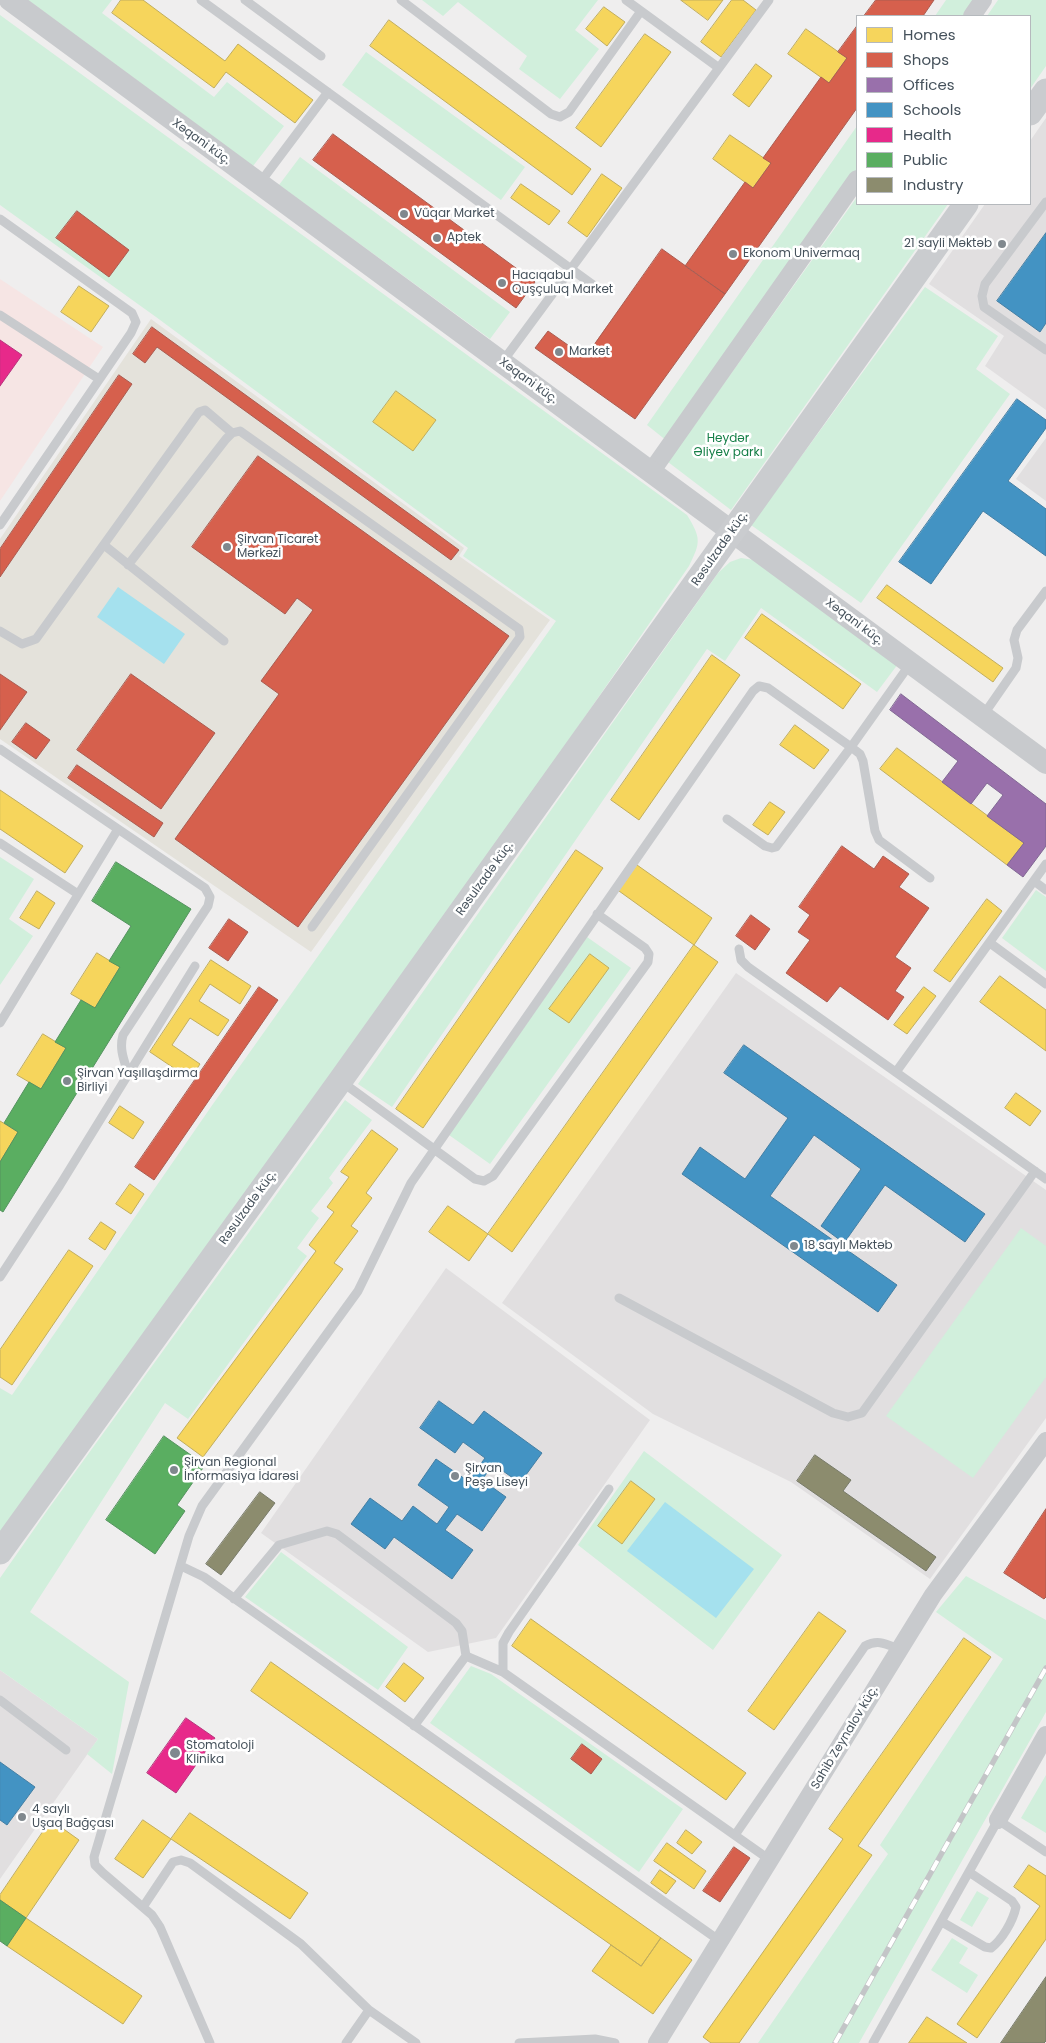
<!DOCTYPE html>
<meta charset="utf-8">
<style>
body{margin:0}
#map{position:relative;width:1046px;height:2043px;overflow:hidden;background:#efeeee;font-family:Poppins,sans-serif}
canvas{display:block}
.legend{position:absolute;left:856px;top:15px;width:175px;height:190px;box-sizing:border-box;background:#fff;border:1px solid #b5b9bd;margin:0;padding:6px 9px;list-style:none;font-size:15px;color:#45515b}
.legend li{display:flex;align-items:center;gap:10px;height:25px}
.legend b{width:25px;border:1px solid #b5b9bd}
</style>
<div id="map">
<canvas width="1046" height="2043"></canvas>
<ul class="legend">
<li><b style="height:14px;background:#f6d55c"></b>Homes</li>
<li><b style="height:14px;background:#d6604d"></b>Shops</li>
<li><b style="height:14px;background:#9970ab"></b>Offices</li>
<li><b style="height:14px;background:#4393c3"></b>Schools</li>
<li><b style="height:14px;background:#e7298a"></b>Health</li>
<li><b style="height:14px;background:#5aae61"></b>Public</li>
<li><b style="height:14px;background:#8c8c6e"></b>Industry</li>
</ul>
</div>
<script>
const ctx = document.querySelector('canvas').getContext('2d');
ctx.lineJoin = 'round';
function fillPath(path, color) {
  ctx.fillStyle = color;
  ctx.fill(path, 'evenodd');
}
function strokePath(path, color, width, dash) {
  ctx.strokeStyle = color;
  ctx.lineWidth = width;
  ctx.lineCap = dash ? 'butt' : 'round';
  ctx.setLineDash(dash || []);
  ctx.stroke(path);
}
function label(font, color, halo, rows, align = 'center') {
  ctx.font = font + ' Poppins,sans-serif';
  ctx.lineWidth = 5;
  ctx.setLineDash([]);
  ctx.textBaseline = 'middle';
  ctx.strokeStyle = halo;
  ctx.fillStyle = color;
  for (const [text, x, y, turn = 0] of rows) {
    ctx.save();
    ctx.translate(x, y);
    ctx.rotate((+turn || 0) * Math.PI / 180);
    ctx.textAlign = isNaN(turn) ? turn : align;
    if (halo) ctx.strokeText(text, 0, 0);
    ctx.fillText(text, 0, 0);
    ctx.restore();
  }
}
const commercial = new Path2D(`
 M151,319L464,548L459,556L550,620L311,952L0,739V539Z`);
const education = new Path2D(`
 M1046,118V410L985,366L1004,336L929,284L985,204H1030V141Z
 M1046,438V501L1016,479Z
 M736,973L1046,1190V1418L930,1579L791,1482L653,1414L502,1303Z
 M446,1268L650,1420L496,1638L428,1652L261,1533Z
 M0,1670L98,1739L0,1879Z`);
const medical = new Path2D(`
 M0,279L103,347L0,501Z`);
const green = new Path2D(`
 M28,0H112L102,13L214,97L227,82L284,126L253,166Z
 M422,0H598L575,30L599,49L560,99L519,69L527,56L458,2L443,16Z
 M946,0H978L966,16H935Z
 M998,0H1046V66L1030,89V16H987Z
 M0,15L687,515C701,538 701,542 689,566L562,750L0,1538V1388L12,1395L213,1104L556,621L463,556L468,548L156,317L0,205Z
 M366,52L525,167L501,200L342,85Z
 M857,126V171L667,441L647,425Z
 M300,157L510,312L490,339L279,185Z
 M857,197V204H948L731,510L668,462Z
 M925,287L998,336L976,369L1010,394L861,603L751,525Z
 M741,558L754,560L898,664L877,692L761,608L725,661L707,649L392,1107L358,1084L718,573L730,562Z
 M0,857L34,879L9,919L33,936L0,985Z
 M1036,890L1046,897V971L1002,938Z
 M587,937L631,968L490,1164L449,1135Z
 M345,1100L372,1120L329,1178L333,1183L311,1211L319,1218L297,1248L307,1256L188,1419L165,1403L30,1612L129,1682L112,1774L87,1754L98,1739L0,1670V1578L49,1508Z
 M1021,1228L1046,1246V1377L973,1478L886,1416Z
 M644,1451L782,1555L713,1650L578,1545Z
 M281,1552L408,1647L378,1690L245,1597Z
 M966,1576L1046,1620V1712L859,2043H758L888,1854L880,1845L1003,1659L936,1612Z
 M471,1666L491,1674L683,1809L639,1872L430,1723Z
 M1046,1775V1833L1021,1818Z
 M977,1891L989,1898L972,1927L960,1920Z
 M952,1938L968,1948L959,1963L978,1975L967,1993L931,1970Z`);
const water = new Path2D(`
 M118,587L185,634L164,664L97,617Z
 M665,1502L754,1569L716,1618L627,1551Z`);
const homes = new Path2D(`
 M121,0H143L225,61L238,44L313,100L295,123L226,72L214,88L112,13Z
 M681,0H723L708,20Z
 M732,0H743L756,10L721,57L701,42Z
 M604,7L625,22L607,46L586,29Z
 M389,20L591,169L572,195L370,46Z
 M806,29L847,58L829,83L788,54Z
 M645,34L671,52L601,147L576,128Z
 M756,64L772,76L749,107L733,95Z
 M730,135L771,163L753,188L713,159Z
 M602,174L622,188L587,237L568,223Z
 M521,184L560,211L549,225L511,198Z
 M79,286L109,306L91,332L61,312Z
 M396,391L436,420L413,451L373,422Z
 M887,585L1003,668L993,682L877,598Z
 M762,614L861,684L843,709L745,638Z
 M712,655L740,675L639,820L611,800Z
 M795,725L829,750L814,769L780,745Z
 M897,748L1024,843L1007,865L880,769Z
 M0,790L83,846L65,873L0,829Z
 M770,802L785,812L768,835L753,825Z
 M576,850L603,868L423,1128L396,1109Z
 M637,865L712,918L694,945L619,891Z
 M37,891L55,903L39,929L20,918Z
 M987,899L1002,911L950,982L934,971Z
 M694,945L718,962L512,1252L488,1234Z
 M97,953L120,967L95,1008L71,994Z
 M590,954L609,968L569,1023L549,1009Z
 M211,960L251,986L240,1004L210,984L199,1001L229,1020L218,1036L190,1018L172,1045L200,1064L190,1079L150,1052Z
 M1000,976L1046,1010V1051L980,1002Z
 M924,987L936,996L907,1034L894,1025Z
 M43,1034L66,1048L41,1089L17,1075Z
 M1016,1093L1041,1111L1030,1126L1005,1108Z
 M120,1106L144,1122L133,1139L109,1123Z
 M0,1121L18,1132L0,1162Z
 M372,1130L398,1149L366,1193L372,1198L351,1226L358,1231L334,1263L343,1269L203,1457L177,1438L316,1251L309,1245L334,1212L327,1207L349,1177L341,1172Z
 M130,1184L144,1194L131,1214L116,1204Z
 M448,1206L488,1234L469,1261L429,1232Z
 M101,1222L116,1232L105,1250L89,1239Z
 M69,1250L93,1266L12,1385L0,1377V1350Z
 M631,1481L655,1499L622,1544L598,1526Z
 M819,1612L846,1631L774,1730L748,1711Z
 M531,1619L746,1773L726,1800L512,1646Z
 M964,1638L991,1657L858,1846L872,1855L739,2043H711L703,2037L843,1839L829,1829Z
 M271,1662L661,1938L641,1966L251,1691Z
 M404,1663L424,1678L405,1702L386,1687Z
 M190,1813L308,1893L290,1919L171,1839Z
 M51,1820L79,1840L26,1918L0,1900V1895Z
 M143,1820L171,1839L143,1878L115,1859Z
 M686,1830L702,1842L692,1854L677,1843Z
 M667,1843L706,1871L694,1889L654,1861Z
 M1029,1865L1046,1876V1939L977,2038L957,2024L1040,1906L1014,1887Z
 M660,1870L676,1881L666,1894L651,1883Z
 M26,1918L142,1996L123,2024L7,1946Z
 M661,1938L692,1960L653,2014L592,1971L611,1945L641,1966Z
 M927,2017L967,2043H909Z`);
const shops = new Path2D(`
 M876,0H934L923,16H864Z
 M857,26V108L725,294L685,266L745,182L753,188L771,163L763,158L821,77L829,83L847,58L838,52Z
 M333,134L535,282L516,308L313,160Z
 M77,211L129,250L109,277L56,238Z
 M662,249L725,294L635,419L535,348L548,331L585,357Z
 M152,327L459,550L451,560L157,347L145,363L133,354Z
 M119,375L132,384L0,577V549Z
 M258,456L509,636L298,927L175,839L279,694L261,681L313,610L297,598L285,614L192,547Z
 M0,674L27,692L0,730Z
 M131,674L215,733L161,809L77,750Z
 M26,723L50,740L36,759L12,742Z
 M77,765L163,823L154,837L68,778Z
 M842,846L874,869L883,856L909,874L899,887L929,908L895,957L911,968L895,991L904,997L888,1020L840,986L827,1002L786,973L810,940L798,932L810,915L799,907Z
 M751,915L770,929L755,950L736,936Z
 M229,919L248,932L228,961L209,948Z
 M259,987L278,1000L154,1180L135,1167Z
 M1046,1509V1597L1044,1599L1004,1573Z
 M582,1744L602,1759L591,1774L571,1759Z
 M734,1847L750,1858L720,1902L703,1891Z`);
const offices = new Path2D(`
 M901,694L1046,804V846L1023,877L1007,865L1024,843L987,816L1003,795L987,783L971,804L942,782L958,761L890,710Z`);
const schools = new Path2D(`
 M1046,233V323L1040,332L997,301Z
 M1017,399L1046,420V428L1008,481L1046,509V556L983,511L931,584L899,562Z
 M744,1045L985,1214L965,1242L885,1185L844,1243L821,1226L861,1169L814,1135L770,1196L897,1285L878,1312L682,1174L700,1147L745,1179L788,1118L724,1073Z
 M439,1401L473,1425L484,1411L542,1453L520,1483L493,1464L482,1480L506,1497L482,1531L457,1514L445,1530L473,1550L452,1579L394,1537L385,1549L351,1524L370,1498L402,1521L413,1506L437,1524L449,1507L418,1485L436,1459L468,1481L485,1458L463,1442L455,1453L420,1428Z
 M0,1762L35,1787L7,1825L0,1820Z`);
const health = new Path2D(`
 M0,340L22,355L0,386Z
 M186,1718L215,1738L176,1793L147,1773Z`);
const public = new Path2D(`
 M116,862L191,909L3,1212L0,1210V1162L18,1132L4,1123L29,1082L41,1089L66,1048L55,1042L81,1000L95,1008L120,967L109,961L131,926L92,901Z
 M164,1436L205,1465L177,1505L185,1511L155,1554L106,1520Z
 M0,1900L26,1918L7,1946L0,1941Z`);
const industry = new Path2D(`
 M815,1455L851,1480L843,1491L936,1557L926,1571L797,1481Z
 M260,1492L275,1503L221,1575L206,1564Z
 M1046,1977V2041L1044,2043H1001Z`);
const service = new Path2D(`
 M201,0L600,290
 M245,0L321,56
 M401,0L551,114L560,117L569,112L641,11
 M626,0L719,68
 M259,184L328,92
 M1046,202L985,284L982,296L984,307L1046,350
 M0,219L132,313L136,322L131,333L0,525
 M0,315L99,379
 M503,361L769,0
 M104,545L224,641
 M128,565L226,439L232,433L240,431L519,629L520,637L312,927
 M0,631L22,644L36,639L199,412L205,410L232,433
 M982,717L1016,668L1018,658L1014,640L1017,630L1046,591
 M0,749L205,888L210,897L208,906L123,1035C119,1049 124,1060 128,1073
 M727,819L765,846L772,848L776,847L851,747L860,754L863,761L875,831L879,840L930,878
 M0,843L78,894
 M1034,881L1046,890
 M990,943L1046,984
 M739,949L741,960L748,967L1046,1179
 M0,1023L118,829
 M896,1072L1046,864
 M342,1082L475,1179L484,1181L493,1176L648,962L649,954L645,948L597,914
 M0,1277L60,1185L195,966
 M619,1298L833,1413L848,1417L862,1413L1035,1171
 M181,1566L204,1577L720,1941
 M234,1599L279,1545L327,1531L337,1534L456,1623L462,1631L466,1656L414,1726
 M466,1656L503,1672L770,1860
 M503,1672V1643L509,1632L609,1489
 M0,1700L66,1750
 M735,1835L865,1646C878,1639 886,1644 899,1649
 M143,1907L173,1862L181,1860L190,1863L301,1944L369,2010L416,2043
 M942,1922L985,1947L991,1948C1002,1940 1013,1921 1016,1907L1012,1901L969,1872
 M210,2043L160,1927L152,1915L103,1873L95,1865L94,1857L189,1536L202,1506L358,1291L411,1183L753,691L759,686L768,688L851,747L910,664
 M346,2043L369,2010
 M519,2043L595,2039L615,2043
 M873,2043L998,1820L1046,1852`);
const minor = new Path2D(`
 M972,16L983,0
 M651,472L857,179
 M998,1820L1046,1735
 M657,2043L933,1595L1046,1441`);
const tertiary = new Path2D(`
 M10,0L1046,763`);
const secondary = new Path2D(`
 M1030,113L1046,91
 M0,1552L340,1081L966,204`);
const rail = new Path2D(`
 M835,2043L1046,1668`);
const markers = [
 [404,214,5,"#80888e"],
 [437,238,5,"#80888e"],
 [1002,244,5,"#80888e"],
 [733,254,5,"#80888e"],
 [502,283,5,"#80888e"],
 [559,352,5,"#80888e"],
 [227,547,5,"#80888e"],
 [67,1081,5,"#80888e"],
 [794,1246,5,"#80888e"],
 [174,1470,5,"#80888e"],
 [455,1476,5,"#80888e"],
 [175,1753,6,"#80888e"],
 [22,1817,5,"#80888e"]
];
const streetNames = [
 ["Xəqani küç.",201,142,36],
 ["Xəqani küç.",528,381,36],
 ["Rəsulzadə küç.",720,549,-55],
 ["Xəqani küç.",854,622,37],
 ["Rəsulzadə küç.",485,879,-54],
 ["Rəsulzadə küç.",248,1208,-54],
 ["Sahib Zeynalov küç.",845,1738,-59]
];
const poiNames = [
 ["Vüqar Market",414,214],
 ["Aptek",447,238],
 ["21 sayli Məktəb",992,244,"right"],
 ["Ekonom Univermaq",743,254],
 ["Hacıqabul",512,276],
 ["Quşçuluq Market",512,290],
 ["Market",569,352],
 ["Şirvan Ticarət",237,540],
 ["Mərkəzi",237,554],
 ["Şirvan Yaşıllaşdırma",77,1074],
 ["Birliyi",77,1088],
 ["18 saylı Məktəb",804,1246],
 ["Şirvan Regional",184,1463],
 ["İnformasiya İdarəsi",184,1477],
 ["Şirvan",465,1469],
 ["Peşə Liseyi",465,1483],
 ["Stomatoloji",186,1746],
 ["Klinika",186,1760],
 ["4 saylı",32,1810],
 ["Uşaq Bağçası",32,1824]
];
const parkNames = [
 ["Heydər",728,439],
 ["Əliyev parkı",728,453]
];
fillPath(commercial, '#e4e2db');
fillPath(education, '#e1dfe0');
fillPath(medical, '#f6e5e4');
fillPath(green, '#d1efdc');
fillPath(water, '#a5e1ee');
fillPath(homes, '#f6d55c');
strokePath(homes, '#c1ad5c', 1);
fillPath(shops, '#d6604d');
strokePath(shops, '#aa5c51', 1);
fillPath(offices, '#9970ab');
strokePath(offices, '#806793', 1);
fillPath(schools, '#4393c3');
strokePath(schools, '#447fa4', 1);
fillPath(health, '#e7298a');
strokePath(health, '#b6357c', 1);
fillPath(public, '#5aae61');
strokePath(public, '#54925f', 1);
fillPath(industry, '#8c8c6e');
strokePath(industry, '#777a68', 1);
strokePath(service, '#c8cacd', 9);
strokePath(minor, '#c8cacd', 18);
strokePath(tertiary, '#c8cacd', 22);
strokePath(secondary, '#cacccf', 25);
strokePath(rail, '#c3c5c7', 5.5);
strokePath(rail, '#fff', 4, [11]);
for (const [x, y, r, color] of markers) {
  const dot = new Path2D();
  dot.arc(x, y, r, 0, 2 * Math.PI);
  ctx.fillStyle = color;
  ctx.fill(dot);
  strokePath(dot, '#fff', 2);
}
label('12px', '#45515b', '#fff', streetNames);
label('12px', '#45515b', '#fff', poiNames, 'left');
label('12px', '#147e46', '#fff', parkNames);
</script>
